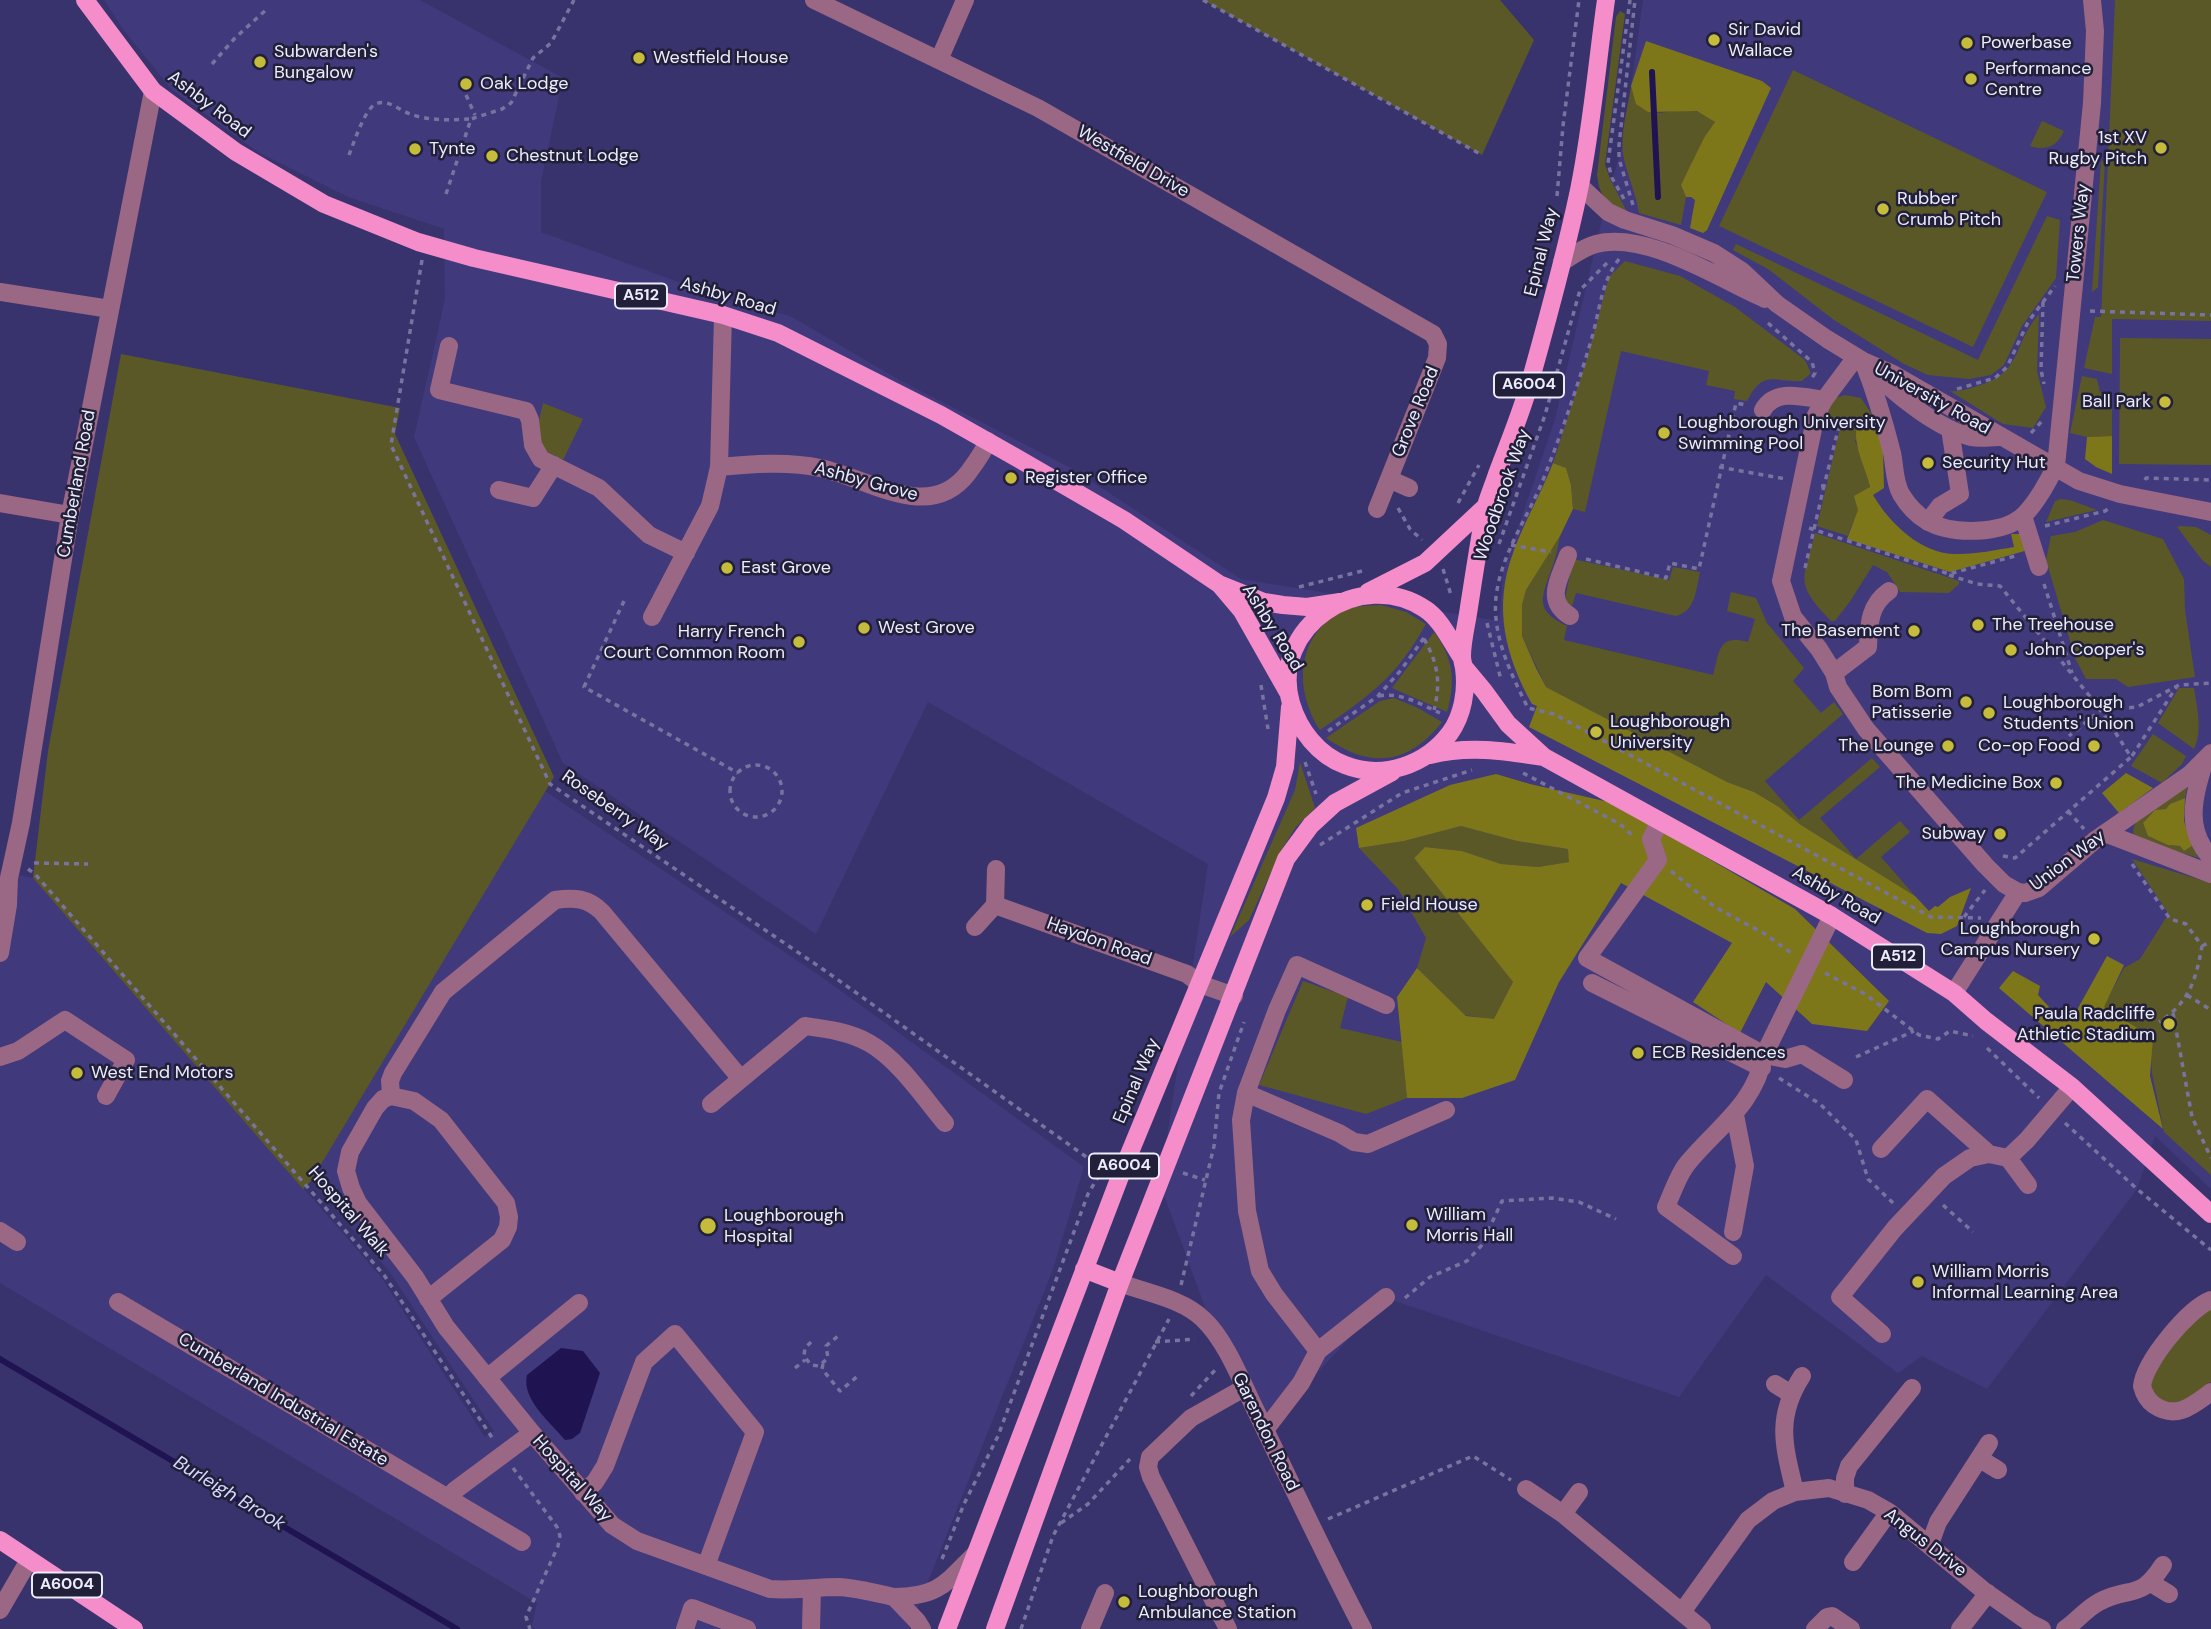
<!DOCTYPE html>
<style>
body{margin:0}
canvas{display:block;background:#38326d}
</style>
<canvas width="2211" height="1629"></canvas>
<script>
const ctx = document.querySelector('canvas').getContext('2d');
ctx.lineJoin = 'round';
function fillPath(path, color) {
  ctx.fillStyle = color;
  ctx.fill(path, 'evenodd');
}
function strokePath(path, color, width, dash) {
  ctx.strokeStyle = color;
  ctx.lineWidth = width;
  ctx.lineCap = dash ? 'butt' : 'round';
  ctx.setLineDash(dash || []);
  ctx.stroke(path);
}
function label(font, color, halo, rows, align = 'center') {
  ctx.font = font + ' "DM Sans",sans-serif';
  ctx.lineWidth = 5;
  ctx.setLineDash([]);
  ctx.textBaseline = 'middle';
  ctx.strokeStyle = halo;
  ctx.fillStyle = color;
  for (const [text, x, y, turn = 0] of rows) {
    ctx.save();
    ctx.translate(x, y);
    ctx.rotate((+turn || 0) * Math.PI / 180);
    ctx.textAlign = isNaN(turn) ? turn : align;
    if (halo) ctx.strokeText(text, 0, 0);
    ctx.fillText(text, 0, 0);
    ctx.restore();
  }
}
const built = new Path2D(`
 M104,0H420L563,78L541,181V232L731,301L790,316L903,382L1071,468L1241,579L1499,621L1503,572L1555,419L1608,194L1623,144L1643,0H2211V1189L2155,1136L2137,1189L1987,1389L1922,1356L1898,1373L1766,1275L1679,1397L1386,1298L1265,1430L1214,1332L1160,1184L1208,864L928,702L816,934L563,763L414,437L445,299L444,229L348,197L258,152L172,90L123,29Z
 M545,791L823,978L1084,1167L1052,1272L909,1629H535L532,1626L537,1603L0,1283V871L33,878L381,1277L485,1437L494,1431L389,1271L311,1181Z`);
const green = new Path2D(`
 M1203,0H1500L1534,40L1482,155Z
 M2115,0H2211V321L2112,319V376V374L2084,368L2095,317H2101Z
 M1620,11L1625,14L1605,164L1610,179L1626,210L1625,214C1606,201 1600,198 1597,175L1616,17Z
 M1793,70L2047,192L1973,347L1719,226Z
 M1631,86C1644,128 1662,107 1695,111C1701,112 1709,118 1715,122L1681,185L1686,197L1681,225L1639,213C1636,194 1628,177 1624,159C1619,136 1628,108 1631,86Z
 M2042,121L2064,131C2057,147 2045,151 2030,146Z
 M2101,161L2105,162L2098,287L2092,292Z
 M2047,216L2060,220L2056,278L2022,326L2004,365L1991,375L1969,379L1928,375L1904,364L1834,320L1768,269L1733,250L1736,244L1978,360Z
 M1625,261L1680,276L1735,307L1805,360L1811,373L1802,381C1774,383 1764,368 1747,401L1734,399L1735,391L1706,385L1709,371L1621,351L1585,512L1573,509L1571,485L1566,468L1553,463L1587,358L1609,277Z
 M2039,314L2037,371L2046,407L2033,428L2003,424L1950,391C1959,392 1968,389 1977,386C2023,373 2012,345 2039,314Z
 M2120,338L2211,339V465L2119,464Z
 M121,354L400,408L395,434L554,777L311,1181L303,1189L33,878L48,751Z
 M2082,376L2097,379L2100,392L2112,403V436L2087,437L2070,433Z
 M1845,395L1861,398L1873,416L1855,441C1860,454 1873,476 1869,490C1865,506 1852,519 1848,536L1817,526L1841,423L1824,414L1833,399Z
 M543,403L583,419L563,460L544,450L537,429Z
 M2060,499L2070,500L2097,510L2046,522L2055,501Z
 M2103,520L2163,539L2184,579L2185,610L2195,677L2128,687L2116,679H2086L2075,658L2046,560L2051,536L2075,532Z
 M2180,526L2196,527L2211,535V567L2202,560L2177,527Z
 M1815,533L1959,581V584L1949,593L1900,592L1887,572L1873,565L1851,600L1835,621H1831C1794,582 1803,581 1815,533Z
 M1560,536C1558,546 1556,558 1552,568C1542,597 1533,610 1567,626L1564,640L1713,675C1720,652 1717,634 1748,642L1755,619L1727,611L1731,592L1756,598L1767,623L1804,668L1793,681L1821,713L1834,702L1843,714L1765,781L1799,820L1872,758L1880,767L1820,818L1856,859L1900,821L1910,832L1881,857L1915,896L1801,825L1779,807L1754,792L1727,782L1546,687L1522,636V605L1526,590Z
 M1573,559L1669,580L1673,567L1700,572C1696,589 1696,611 1676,616L1576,593L1572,606L1567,605L1565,599Z
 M1381,605L1406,612L1426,624C1395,679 1370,695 1320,730C1295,691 1295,640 1338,613C1351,605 1367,606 1381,605Z
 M1434,632C1453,657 1456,681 1447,712L1392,688Z
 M2179,688H2194C2197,709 2203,729 2194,749L2158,723Z
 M1394,698L1418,708L1442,722C1408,765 1371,769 1326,738L1380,701Z
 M2153,734L2186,756L2182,764L2162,783L2131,766Z
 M1300,762L1315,808L1296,827L1282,849L1249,920L1230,937L1295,790Z
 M2188,783L2185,798L2170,804L2166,809L2155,810L2143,823L2148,836L2168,845L2180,846L2184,851L2192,846L2199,858L2141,841C2130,835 2132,828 2138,819Z
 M1461,826L1517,841L1568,849L1570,862L1538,867L1501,864L1462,851L1425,847L1414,858L1513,982L1494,1020L1465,1015L1417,968L1426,938L1398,889L1359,848L1404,841Z
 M2132,859L2211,883V1175L2164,1132L2152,1073L2150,1040L2103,1008L2124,968L2140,959L2165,919L2170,916Z
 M1303,981L1348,997L1340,1028L1402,1042L1407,1098L1366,1114L1259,1085Z
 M2211,1308V1382L2180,1404L2163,1403L2150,1391L2151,1374L2198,1314Z`);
const forest = new Path2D(`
 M1646,41L1762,81L1771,88L1707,230L1703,233L1690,228L1695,200L1691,197H1686L1681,185L1704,138L1715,122L1697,111L1648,112L1636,104L1631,86Z
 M1865,414L1873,416L1883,449L1884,488L1873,495C1890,524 1923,556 1959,554C1977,554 1996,550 2014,547L2011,534H2021L2028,550L1950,572L1847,539L1858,510L1854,496L1870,487C1866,465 1844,433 1865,414Z
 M2112,436V474L2096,467L2085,459L2087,437Z
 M1553,463L1566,468L1571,485L1573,509L1560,536L1526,590L1522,605V636L1536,668L1546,687L1727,782L1754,792L1779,807L1801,825L1915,896L1929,911L1935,906L1938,907L1950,897L1971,888L1957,926L1941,934L1927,933L1529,727L1537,706L1532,704C1505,656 1493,607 1513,553C1524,522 1541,494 1553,463Z
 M2126,773L2153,788L2119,813L2102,793Z
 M1496,774L1530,784L1613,803L1795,909L1889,1001L1867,1031L1812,1024L1766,982L1740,1033L1693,1002L1732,943L1621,883L1559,982L1515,1080L1462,1098H1407L1397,997L1417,968L1466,1016L1494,1019L1513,982L1414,858L1425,847L1462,851L1501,864L1538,867L1569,862L1568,849L1517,841L1461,826L1404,841L1359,848L1356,828L1450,785Z
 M2185,798L2184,821L2192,846L2184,851L2180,846L2168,845L2148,836L2143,823L2155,810L2166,809L2170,804Z
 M2107,956L2124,965L2104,1007L2153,1038L2150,1076L2163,1129L1999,988L2013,971L2040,986L2038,995L2050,1008L2072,1019Z`);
const water = new Path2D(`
 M561,1348L583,1351L600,1373L580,1433L572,1439L565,1440C551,1423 521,1399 527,1375Z`);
const stream = new Path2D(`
 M1652,72L1658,197
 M0,1359L457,1629`);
const path = new Path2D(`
 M1203,0L1482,155
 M212,64L235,38L267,9
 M466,95L475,115
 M349,155C354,142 364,112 374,105C386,97 399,110 410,114C429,121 452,120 471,119
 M446,194L471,119L502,109L511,103L533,58L551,43L574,0
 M1557,196L1563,126L1579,0
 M1624,199L1612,178L1608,163L1630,0
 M1633,205L1619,159V145L1635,0
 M1619,259C1602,281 1600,307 1593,334C1579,382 1562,432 1543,480C1527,519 1501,554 1496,597C1492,636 1511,674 1528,708L1554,714L1931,917L1981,918
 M422,260L391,445L550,784L827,972L1085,1156L1106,1168
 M2043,302L2041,370L2044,384
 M2090,311L2211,315
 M1768,323L1812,362L1815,373L1810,381
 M1957,389L1995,378L2007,367L2028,322L2055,286
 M2031,433L2042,421
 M1719,467L1786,479
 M2145,480L2146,478L2211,480
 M1821,486H1824L1839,426L1834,422
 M1458,503L1479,465
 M1398,508L1410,529L1422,540
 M2045,526L2105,511L2108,509
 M1809,528L1949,574L2015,556
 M1499,544L1545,415L1580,290L1609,261
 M1511,545L1551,552
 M1586,559L1666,578L1670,563L1699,569L1736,403L1746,405
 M1805,568L1824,486
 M1443,569L1451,595
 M1949,575L1977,584L2000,586L2101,710L2069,736
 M2044,584L2072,673
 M1299,587L1366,570
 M624,601L584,687L738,773
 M1487,623L1501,680
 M1424,639C1438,663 1441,683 1434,710
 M1261,685L1268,729
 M1379,696C1401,692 1420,704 1440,713
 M1328,731L1378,696L1401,670L1426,635
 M2132,756L2177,686
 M1305,762L1316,794
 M730 791a26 26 0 1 1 52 0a26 26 0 1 1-52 0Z
 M1523,773L1620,824L1634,837
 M2068,811L2084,829
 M1320,845L1402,793L1472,770
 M2003,856L2015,858L2131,757L2101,710L2137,707L2179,685L2211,683
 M34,863L88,864
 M2132,864L2170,919L2186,924L2202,946C2196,980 2189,1003 2159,1022
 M28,869L35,874L384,1275L493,1439
 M1671,871L1715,907L1765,934L1794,955
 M1964,917L1985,890
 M2202,946L2211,942
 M1825,973L1865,994L1919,1035L1938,1039L1950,1031L1973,1036
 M2187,995L2211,1010
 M2173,1013L2192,1117L2211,1158
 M1987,1048L2039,1098
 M1856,1057L1914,1031
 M1779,1078L1820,1104L1856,1140L1868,1179L1893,1203
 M2065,1123L2137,1189L2211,1250
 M1183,1173L1205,1180
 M1943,1205L1973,1232
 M1181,1285L1214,1146L1219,1093L1244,1022
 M1405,1298L1430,1277L1467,1261L1481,1246L1502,1201L1552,1198L1579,1202L1616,1219
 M811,1342L805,1348L804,1356L811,1365L819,1366L828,1358L826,1346L838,1336
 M1155,1342L1195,1339
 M823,1364L822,1369L840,1391L859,1375
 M795,1368L805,1360
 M1191,1396L1217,1368
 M513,1468L557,1527L560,1536L558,1546L526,1617L530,1629
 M1328,1519L1473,1456L1511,1480
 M1061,1523L1088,1504L1130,1459
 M942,1559L964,1504L998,1436L1088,1194L1098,1177
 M1021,1629L1053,1536L1169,1319`);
const minor = new Path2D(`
 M814,0L1038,108L1433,334L1438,344L1437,358L1377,509
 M939,60L965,0
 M1580,186L1608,212L1625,220L1672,235L1714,253L1742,271L1777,304L1827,339L1863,361L1893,374L2079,481L2120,494L2211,512
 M1562,262C1572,256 1584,247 1596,244C1647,231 1719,279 1765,299
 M0,292L110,309
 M449,346L439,390L526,411L530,420L533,445L541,459L599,488L649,535L686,553
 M1856,357L1824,400L1816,415L1781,581L1793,617L1819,649L1834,673L1838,687L1866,729L1985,865L2004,884L2018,892
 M1863,361C1875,391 1884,421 1892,453C1895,467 1894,481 1901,494C1907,504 1917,515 1927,521C1951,535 2003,535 2024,515C2037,502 2047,483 2056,466L2092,103L2095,31L2092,0
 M1871,369C1894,394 1937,428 1971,437C1980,439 1990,437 1999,437
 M1763,410C1775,388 1803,397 1824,400
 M719,467C750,464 789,461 820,468C869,478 929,524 968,473C976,462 983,453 988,441
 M1389,479L1409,488
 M499,490L533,498L554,465
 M0,503L70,515
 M2023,516L2039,567
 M1928,522L1940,506L1960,494L1950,429
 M1568,555C1560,578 1544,600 1570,616
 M652,617L710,506L719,467L723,315
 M1834,673L1868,647C1869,624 1869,605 1889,591
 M2204,763C2194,797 2184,828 2211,858
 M1660,821L1651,839L1658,860L1587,958L1764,1055L1832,916
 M2105,833L2211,874
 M995,905L1187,974L1200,984L1234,996
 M975,927L995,905L996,869
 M0,953L8,905L9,878L21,823L70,515L153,91
 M1592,983L1762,1068
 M1954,993L2018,892L2025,893L2039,888L2094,841L2189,775L2211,753
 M0,1057L18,1051L65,1020L126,1060L106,1096
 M1246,1093L1339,1133L1354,1142L1368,1144L1446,1110
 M391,1096L390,1081L393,1073L443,992L555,900C574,897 588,898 602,912L741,1079
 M711,1104L805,1026C827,1029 850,1032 869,1043C898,1059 924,1098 945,1123
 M1881,1149L1927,1099L1989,1154
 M2008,1158L2028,1185
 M0,1231L17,1242
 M1733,1232L1745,1166L1735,1115
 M1733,1256L1666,1207C1672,1194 1678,1175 1687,1164C1716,1128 1755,1105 1764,1055L1785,1059L1802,1054L1844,1080
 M1120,1283C1147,1293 1183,1299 1203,1319C1225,1339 1241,1380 1254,1407C1290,1481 1325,1556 1363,1629
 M428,1299L502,1240L508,1227L509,1217L506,1203L441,1120L414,1101L391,1096L383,1099L375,1108L350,1152L346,1171L351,1188L358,1203L415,1277L446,1327L532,1433L612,1525L637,1541L770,1589C793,1591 815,1587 838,1587C857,1588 876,1593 894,1597
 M2211,1300C2188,1309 2145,1361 2142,1386C2144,1394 2147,1400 2154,1405C2176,1420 2192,1406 2211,1392
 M118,1302L522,1542
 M1882,1334L1840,1297L1895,1228L1944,1176L1970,1158L1989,1154L2008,1158L2027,1140L2072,1087
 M1318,1351L1386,1297
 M487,1378L579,1303
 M1775,1384L1791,1394
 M1265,1430L1301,1383L1318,1351L1274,1294L1260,1271L1247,1211L1241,1120L1246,1093L1277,1010L1297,965L1386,1005
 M1980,1459L1998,1470
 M1526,1489L1563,1514L1702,1629
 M1795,1492C1784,1446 1775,1418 1802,1376
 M583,1493L595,1482L605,1466L644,1362L675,1334L755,1432L706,1566
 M1845,1494V1478L1849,1466L1912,1388
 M448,1498L454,1491L532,1433
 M1563,1514L1579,1492
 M1930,1544L1938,1522L1989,1443
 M1853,1562L1889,1512
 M2151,1583L2169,1594
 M0,1610L29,1560
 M1682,1612L1748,1520L1773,1501L1795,1492L1829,1488L1868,1500L1889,1512L1983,1590L2030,1623L2042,1629
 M685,1629L692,1608L747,1629
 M811,1629L812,1589
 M922,1629L917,1621L894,1597C939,1596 945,1584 975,1554
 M1090,1629L1105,1593
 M1228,1629L1151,1477L1148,1467L1150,1457L1191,1418L1244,1388
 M1815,1629L1827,1617L1832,1616L1851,1629
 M1960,1629L1988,1593
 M2065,1629C2077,1621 2087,1608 2099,1602C2131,1585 2139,1602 2163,1565`);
const major = new Path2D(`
 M85,0L153,91L236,152L324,204L418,242L474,258L723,315L778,333L941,415L1017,458L1124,520L1219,584L1264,602L1283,605L1307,607L1340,602
 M1220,585L1242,611L1289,694
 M1368,592L1425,563L1486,506
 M1462,658C1451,642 1441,619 1425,609C1361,566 1269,627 1291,703C1299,730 1318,755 1345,765C1383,780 1426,765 1450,733C1463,715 1467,690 1464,668C1463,662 1462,662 1462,656C1462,640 1467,623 1469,607C1474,575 1479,542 1485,509C1488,498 1493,486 1497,474C1509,442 1523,409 1532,375C1549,314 1566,252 1579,190C1592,127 1597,63 1606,0
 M1464,667L1484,691L1508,724L1544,757L1832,916L1954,993L1986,1021L2072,1087L2211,1214
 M1430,755C1469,745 1505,751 1544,757
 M1084,1269L1120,1283
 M0,1540L134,1629
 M947,1629L1121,1174L1276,798L1285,767L1290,707
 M995,1629L1120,1283L1286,859L1311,825L1335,803L1392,772`);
const markers = [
 [1714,40,7,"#c6bc3c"],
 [1967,43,7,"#c6bc3c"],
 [639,58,7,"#c6bc3c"],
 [260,62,7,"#c6bc3c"],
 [1971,79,7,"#c6bc3c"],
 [466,84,7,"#c6bc3c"],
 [2161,148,7,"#c6bc3c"],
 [415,149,7,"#c6bc3c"],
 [492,156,7,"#c6bc3c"],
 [1883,209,7,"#c6bc3c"],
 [2165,402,7,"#c6bc3c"],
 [1664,433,7,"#c6bc3c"],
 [1928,463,7,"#c6bc3c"],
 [1011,478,7,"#c6bc3c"],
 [727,568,7,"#c6bc3c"],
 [1978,625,7,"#c6bc3c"],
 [864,628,7,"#c6bc3c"],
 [1914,631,7,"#c6bc3c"],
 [799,642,7,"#c6bc3c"],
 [2011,650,7,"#c6bc3c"],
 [1966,702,7,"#c6bc3c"],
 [1989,713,7,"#c6bc3c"],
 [1596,732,7,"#c6bc3c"],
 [1948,746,7,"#c6bc3c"],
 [2094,746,7,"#c6bc3c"],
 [2056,783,7,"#c6bc3c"],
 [2000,834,7,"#c6bc3c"],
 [1367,905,7,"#c6bc3c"],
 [2094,939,7,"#c6bc3c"],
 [2169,1024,7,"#c6bc3c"],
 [1638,1053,7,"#c6bc3c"],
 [77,1073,7,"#c6bc3c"],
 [1412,1225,7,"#c6bc3c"],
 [708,1226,9,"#c6bc3c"],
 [1918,1282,7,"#c6bc3c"],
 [1124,1602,7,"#c6bc3c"]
];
const shields = [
 [641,296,52],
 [1529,385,70],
 [1898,957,52],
 [1124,1166,70],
 [67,1585,70]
];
const shieldNames = [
 ["A512",641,296],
 ["A6004",1529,385],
 ["A512",1898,957],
 ["A6004",1124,1166],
 ["A6004",67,1585]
];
const poiNames = [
 ["Sir David",1728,30],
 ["Wallace",1728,51],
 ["Powerbase",1981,43],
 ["Subwarden's",274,52],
 ["Bungalow",274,73],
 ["Westfield House",653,58],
 ["Performance",1985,69],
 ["Centre",1985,90],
 ["Oak Lodge",480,84],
 ["1st XV",2147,138,"right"],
 ["Rugby Pitch",2147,159,"right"],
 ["Tynte",429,149],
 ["Chestnut Lodge",506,156],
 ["Rubber",1897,199],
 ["Crumb Pitch",1897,220],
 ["Ball Park",2151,402,"right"],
 ["Loughborough University",1678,423],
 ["Swimming Pool",1678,444],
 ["Security Hut",1942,463],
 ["Register Office",1025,478],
 ["East Grove",741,568],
 ["The Treehouse",1992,625],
 ["West Grove",878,628],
 ["The Basement",1900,631,"right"],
 ["Harry French",785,632,"right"],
 ["Court Common Room",785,653,"right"],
 ["John Cooper's",2025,650],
 ["Bom Bom",1952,692,"right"],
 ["Patisserie",1952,713,"right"],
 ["Loughborough",2003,703],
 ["Students' Union",2003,724],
 ["Loughborough",1610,722],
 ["University",1610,743],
 ["The Lounge",1934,746,"right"],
 ["Co-op Food",2080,746,"right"],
 ["The Medicine Box",2042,783,"right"],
 ["Subway",1986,834,"right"],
 ["Field House",1381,905],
 ["Loughborough",2080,929,"right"],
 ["Campus Nursery",2080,950,"right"],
 ["Paula Radcliffe",2155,1014,"right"],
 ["Athletic Stadium",2155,1035,"right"],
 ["ECB Residences",1652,1053],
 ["West End Motors",91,1073],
 ["William",1426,1215],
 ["Morris Hall",1426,1236],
 ["Loughborough",724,1216],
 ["Hospital",724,1237],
 ["William Morris",1932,1272],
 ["Informal Learning Area",1932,1293],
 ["Loughborough",1138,1592],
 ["Ambulance Station",1138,1613]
];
const streetNames = [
 ["Ashby Road",209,105,37],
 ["Westfield Drive",1133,162,30],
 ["Towers Way",2079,233,-84],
 ["Epinal Way",1542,252,-76],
 ["Ashby Road",728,297,16],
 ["University Road",1932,399,29],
 ["Grove Road",1416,412,-68],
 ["Ashby Grove",866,482,15],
 ["Cumberland Road",77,484,-80],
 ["Woodbrook Way",1503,495,-71],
 ["Ashby Road",1272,628,58],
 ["Roseberry Way",615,811,35],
 ["Union Way",2068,861,-37],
 ["Ashby Road",1836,896,30],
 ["Haydon Road",1099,942,20],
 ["Epinal Way",1137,1081,-67],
 ["Hospital Walk",348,1212,49],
 ["Cumberland Industrial Estate",283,1400,31],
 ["Garendon Road",1265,1432,64],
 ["Hospital Way",572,1479,48],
 ["Angus Drive",1925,1543,38]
];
const waterNames = [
 ["Burleigh Brook",229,1494,31]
];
fillPath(built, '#40397b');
fillPath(green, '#5b5828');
fillPath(forest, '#7e771a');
fillPath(water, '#201352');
strokePath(stream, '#201352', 6);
strokePath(path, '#78749f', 3.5, [5, 5]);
strokePath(minor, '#9a6784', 18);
strokePath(major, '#f48dca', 18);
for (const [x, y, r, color] of markers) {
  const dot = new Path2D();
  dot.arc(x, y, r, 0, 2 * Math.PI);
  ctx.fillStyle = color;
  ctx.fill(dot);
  strokePath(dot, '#211f3a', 2.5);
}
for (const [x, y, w] of shields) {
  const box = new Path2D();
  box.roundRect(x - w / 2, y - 12.5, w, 25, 5);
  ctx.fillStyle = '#211f3a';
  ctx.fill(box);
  strokePath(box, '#ebecfa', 2);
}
label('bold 16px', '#ebecfa', null, shieldNames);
label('18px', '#ebecfa', '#211f3a', poiNames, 'left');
label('18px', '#ebecfa', '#211f3a', streetNames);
label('italic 19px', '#d6d7ff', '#211f3a', waterNames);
</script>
